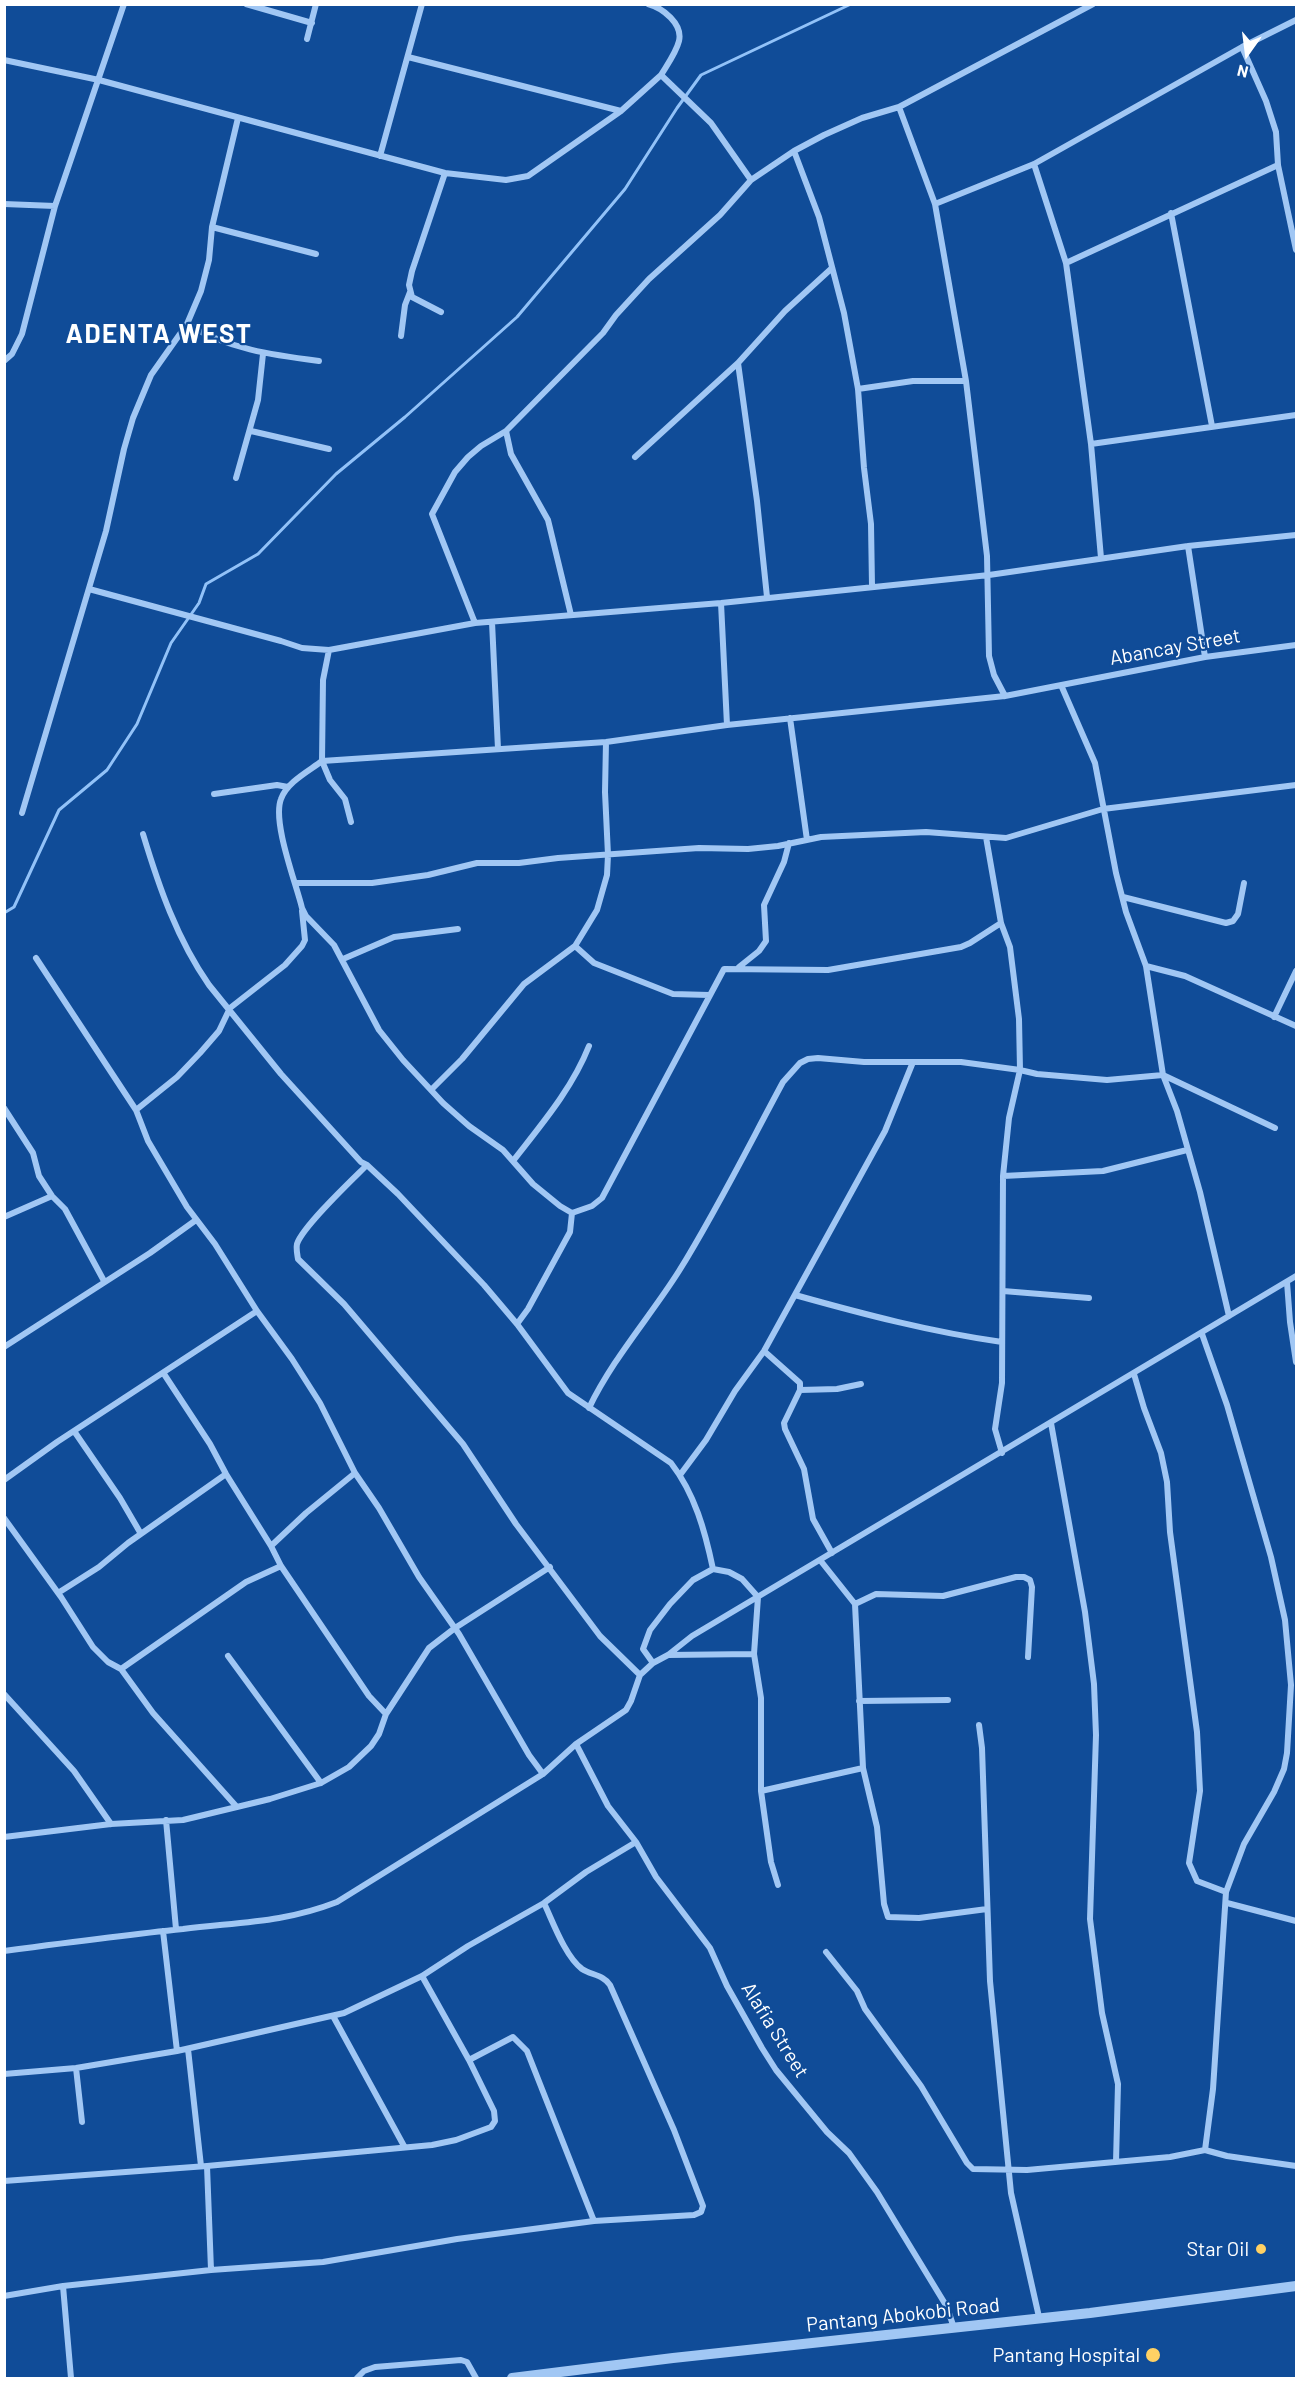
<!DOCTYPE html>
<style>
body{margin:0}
#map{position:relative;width:1301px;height:2383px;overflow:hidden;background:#104c98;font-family:Barlow,sans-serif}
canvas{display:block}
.frame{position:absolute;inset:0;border:6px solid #fff;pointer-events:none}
.north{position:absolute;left:1217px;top:24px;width:60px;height:60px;-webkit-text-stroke:4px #104c98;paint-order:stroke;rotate:194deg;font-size:16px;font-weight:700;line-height:24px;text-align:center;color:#fff}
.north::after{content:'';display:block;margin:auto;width:21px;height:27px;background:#fff;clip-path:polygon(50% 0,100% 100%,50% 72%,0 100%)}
</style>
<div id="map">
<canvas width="1301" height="2383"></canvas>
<div class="frame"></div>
<div class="north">N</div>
</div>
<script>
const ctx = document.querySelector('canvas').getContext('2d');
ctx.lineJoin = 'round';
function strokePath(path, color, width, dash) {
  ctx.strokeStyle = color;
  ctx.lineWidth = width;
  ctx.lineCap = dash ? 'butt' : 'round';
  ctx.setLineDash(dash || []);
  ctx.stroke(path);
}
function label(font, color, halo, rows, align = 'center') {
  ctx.font = font + ' Barlow,sans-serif';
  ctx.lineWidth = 4.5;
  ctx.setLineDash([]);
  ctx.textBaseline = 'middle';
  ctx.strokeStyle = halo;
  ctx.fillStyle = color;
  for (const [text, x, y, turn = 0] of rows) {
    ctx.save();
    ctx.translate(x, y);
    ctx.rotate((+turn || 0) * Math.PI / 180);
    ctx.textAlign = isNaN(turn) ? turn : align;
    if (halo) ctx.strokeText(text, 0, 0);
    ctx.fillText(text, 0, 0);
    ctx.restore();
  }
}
const stream = new Path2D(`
 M4,913L14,907L59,810L107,770L137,724L171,643L199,603L206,584L258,554L336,474L405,417L517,317L625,189L677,108L701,75L851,4`);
const minor = new Path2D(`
 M246,4L312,23
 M648,4C663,8 683,24 679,41C676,53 667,65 661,75
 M307,39L316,4
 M1242,47L1266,101L1276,132L1278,165L1296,250
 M408,57L621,111
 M4,60L99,80L445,173L506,180L528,176L621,111L661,75L711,123L751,180
 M899,107L935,204L966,381L987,556L989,656L994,675L1005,696
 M794,151L819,217L844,313L858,389L864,468L871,524L872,586
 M380,156L422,4
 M1034,164L1066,263L1091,444L1101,558
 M4,204L55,206
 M935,204L1034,164L1242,47L1296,20
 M1171,213L1212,426
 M212,227L316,254
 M1066,263L1278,165
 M441,312L412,297L409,285L412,271L445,173
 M187,324C228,349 272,355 319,361
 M401,336L405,305L410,292
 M4,361L12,354L22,334L55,206L124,4
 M858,389L913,381H966
 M251,431L329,449
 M506,431L511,454L548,520L571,615
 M1091,444L1296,415
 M635,457L738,363
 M236,478L258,400L263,354
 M1188,546L1205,657
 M89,589L281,641L302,648L329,650L475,623L721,603L989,575L1188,546L1296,535
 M767,597L757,501L738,363L785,311L832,268
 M721,603L727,725L1005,696L1205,657L1296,645
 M492,622L498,749
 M475,623L432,514L455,472L468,457L481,446L506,431L603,333L616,315L649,279L720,215L751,180L794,151L824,135L862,118L899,107L1093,4
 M329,650L323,680L322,761L330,780L345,799L351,822
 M1061,685L1095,763L1116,873L1126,912L1146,966L1163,1075L1177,1111L1200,1192L1229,1316
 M790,718L807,840
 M727,725L606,742L322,761C309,771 287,782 281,799C272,822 296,883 302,908L306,916L334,945L379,1030L403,1060L443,1103L469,1126L503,1150L533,1184L560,1206L572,1213L592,1206L602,1198L724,969L828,970L961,947L970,943L1001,923
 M214,794L277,785L288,787
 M22,813L106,531L124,449L133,418L151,375L187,324L201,291L209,260L212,227L238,118
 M143,834C159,887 177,939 209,985L281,1074L361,1162L367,1165L398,1194L484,1285L517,1324L568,1393L671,1463C695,1494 705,1531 713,1569
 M986,837L1001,923L1010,947L1019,1019L1020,1070L1009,1118L1003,1176L1002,1383L995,1429L1002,1453
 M296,883H372L428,875L477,863H519L558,858L699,848L748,849L778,846L821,837L926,832L1006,838L1103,809L1296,785
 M1123,897L1226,923L1233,921L1238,914L1244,883
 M575,946L594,963L673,994L709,995
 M36,958L136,1110L148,1141L187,1207L215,1244L257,1311L292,1359L320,1403L355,1473L379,1508L419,1577L459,1634L529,1755L543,1774
 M343,959L394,937L458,929
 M1146,966L1185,976L1296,1026
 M739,967L759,951L766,941L764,905L784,862L789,843
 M1274,1017L1296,971
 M432,1089L462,1059L524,984L575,946L597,910L607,875L608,855L605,792L606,742
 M4,1108L33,1153L39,1176L52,1196L65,1209L104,1281
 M136,1110L177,1077L200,1053L219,1031L230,1008L285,965L302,946L305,940L302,911
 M513,1161C541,1125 572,1089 589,1046
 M367,1165C352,1180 303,1226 297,1244C296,1249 297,1253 298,1259L344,1304L463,1444L516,1524L600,1636L640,1675
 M1003,1176L1103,1171L1187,1150
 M4,1217L52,1196
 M1287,1282L1290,1322L1296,1362
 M1003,1291L1089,1298
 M795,1295C863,1314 931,1332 1002,1342
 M517,1324L528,1309L570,1232L572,1213
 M1202,1334L1227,1405L1271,1557L1285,1620L1291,1685L1287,1753L1284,1769L1274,1792L1244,1844L1226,1892L1213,2089L1205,2150
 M4,1347L150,1253L196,1220
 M764,1351L800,1383V1390L784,1423L785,1429L804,1469L813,1519L832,1553
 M164,1374L210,1444L226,1474L271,1546L281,1566L369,1696L386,1714
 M1134,1374L1144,1408L1161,1453L1167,1482L1170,1532L1197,1732L1200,1791L1189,1863L1197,1881L1226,1892
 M800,1390L837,1389L861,1384
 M589,1408C613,1358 650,1317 679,1271C717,1210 749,1145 783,1082L800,1063L808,1059L818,1058L864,1062H961L1020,1070L1037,1074L1107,1080L1163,1075L1275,1128
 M1051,1423L1085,1612L1094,1684L1096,1735L1090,1919L1102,2013L1118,2084L1116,2162
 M74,1431L120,1498L141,1534
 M680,1475L706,1440L735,1391L764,1351L885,1131L913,1062
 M4,1480L57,1442L257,1311
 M4,1518L61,1597L93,1647L108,1662L121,1669L153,1713L236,1806
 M271,1546L306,1513L355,1473
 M820,1560L855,1604L863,1768L877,1827L884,1904L888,1917L919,1918L987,1909
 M58,1593L99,1567L128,1543L226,1474
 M855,1604L876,1594L943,1596L1016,1577H1024L1030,1580L1032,1587L1028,1657
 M668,1655L754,1654
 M228,1656L321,1783
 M653,1663L643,1649L650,1630L670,1604L693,1580L713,1569L729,1572L742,1579L758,1597L754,1654L761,1698V1791L771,1862L778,1885
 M121,1669L246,1582L281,1566
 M4,1694L74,1771L111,1824
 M859,1701L948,1700
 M979,1725L982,1748L990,1981L1011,2193L1039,2317
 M576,1744L608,1806L636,1842L656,1877L710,1948L727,1986L762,2048L776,2070L827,2132L849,2153L877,2192L947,2307L954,2328
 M761,1791L863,1768
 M166,1820L176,1929
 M4,1837L111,1824L183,1820L270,1799L321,1783L349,1767L371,1746L379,1734L386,1714L429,1648L455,1628L550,1567
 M1227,1903L1296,1921
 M163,1931L177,2051
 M4,1951C64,1943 124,1935 183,1929C239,1922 283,1923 337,1902L543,1774L576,1744L626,1710L631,1701L640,1675L653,1663L668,1655L692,1636L1296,1276
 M826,1952L857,1991L865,2009L921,2086L967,2163L973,2169L1027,2170L1170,2157L1205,2150L1227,2156L1296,2166
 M333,2016L404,2146
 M188,2049L201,2166
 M469,2060L513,2037L527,2051L594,2221
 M76,2068L82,2122
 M4,2074L76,2068L177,2051L344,2013L422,1976L468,1946L544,1903L586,1872L636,1842
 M207,2166L211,2270
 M4,2181L207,2166L432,2145L456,2140L491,2127L495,2121L494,2111L469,2060L422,1976
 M63,2286L211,2270L323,2262L457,2239L594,2221L694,2215L701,2212L703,2206L674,2130L610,1985C604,1975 591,1975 582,1969C565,1956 553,1922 544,1903
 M4,2296L63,2286L71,2378
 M357,2378L364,2371L375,2367L461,2360L467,2362L476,2378`);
const tertiary = new Path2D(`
 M512,2378L673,2358L1090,2313L1296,2286`);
const markers = [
 [1261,2249,6,"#ffd164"],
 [1153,2355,8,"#ffd164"]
];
const streetNames = [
 ["Abancay Street",1175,647,-10],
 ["Alafia Street",775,2030,58],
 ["Pantang Abokobi Road",903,2315,-6]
];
const poiNames = [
 ["Star Oil",1249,2249],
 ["Pantang Hospital",1140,2355]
];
const districtNames = [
 ["ADENTA WEST",159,334]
];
strokePath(stream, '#92c2f8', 3);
strokePath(minor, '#a1c7f4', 6);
strokePath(tertiary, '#a1c7f4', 10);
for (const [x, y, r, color] of markers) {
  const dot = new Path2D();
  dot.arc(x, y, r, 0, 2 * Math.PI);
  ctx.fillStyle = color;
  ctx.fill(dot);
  strokePath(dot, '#104c98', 2);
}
label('20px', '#fff', '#104c98', streetNames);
label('20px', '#fff', '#104c98', poiNames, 'right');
ctx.letterSpacing = '1.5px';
label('bold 26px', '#fff', '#104c98', districtNames);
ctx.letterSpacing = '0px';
</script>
